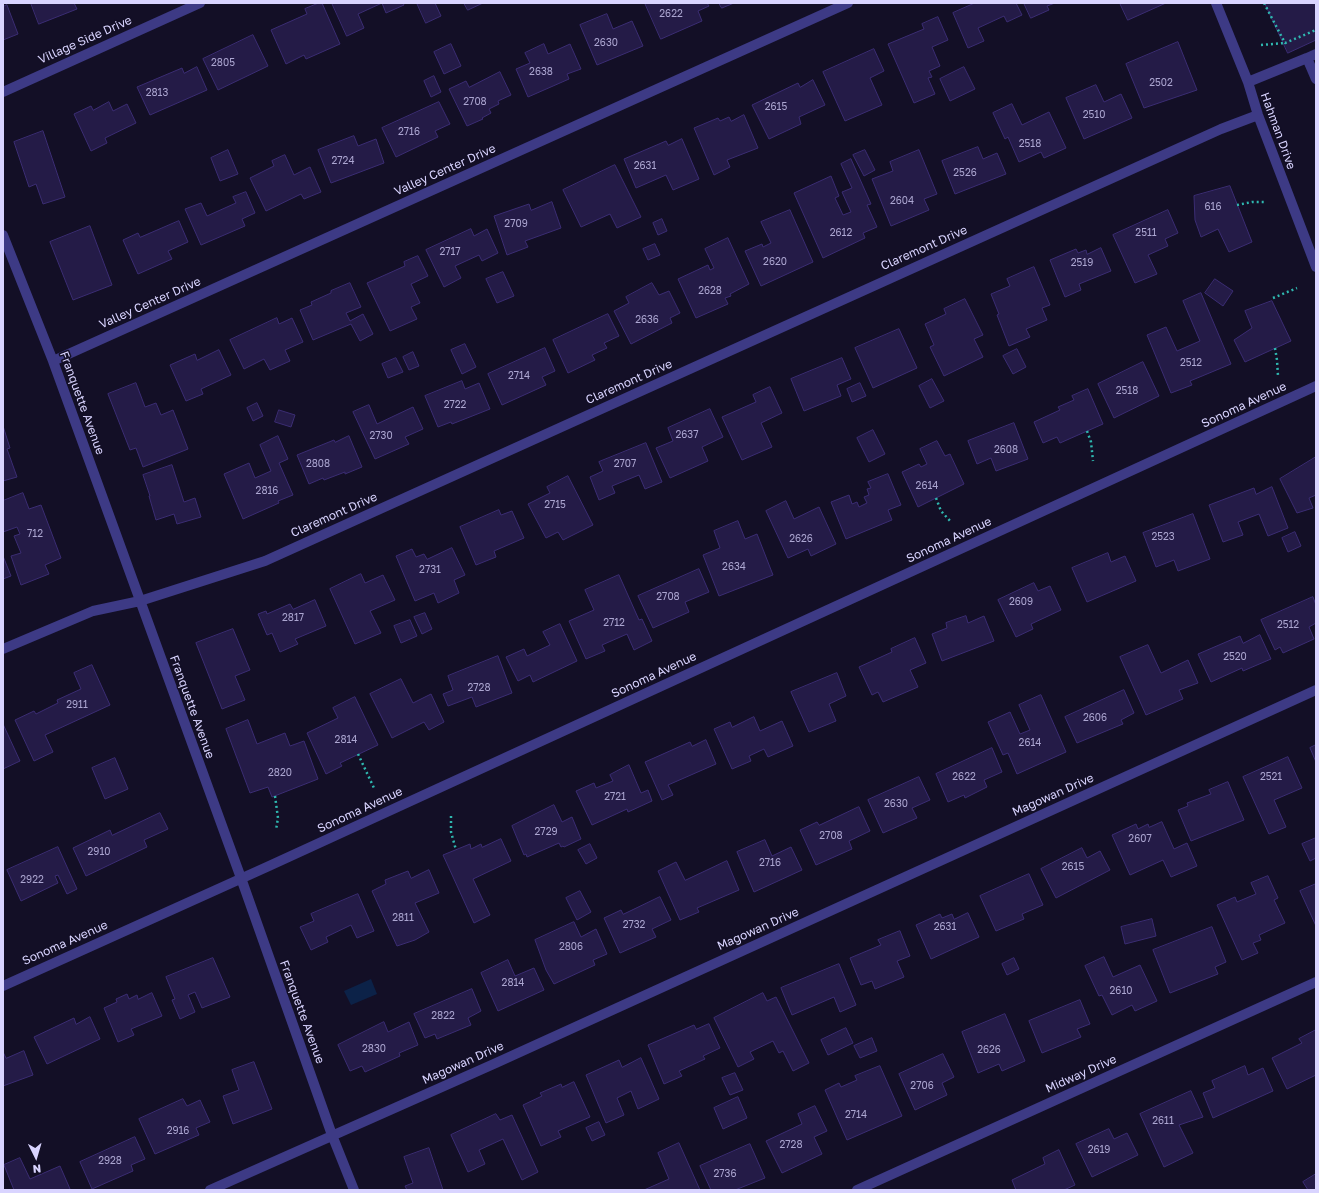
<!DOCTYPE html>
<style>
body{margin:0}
#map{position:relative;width:1319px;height:1193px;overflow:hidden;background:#130f26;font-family:"Golos Text",sans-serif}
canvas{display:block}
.frame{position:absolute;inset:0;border:4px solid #d9d4ff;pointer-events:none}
.north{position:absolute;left:16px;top:1137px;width:40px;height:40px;-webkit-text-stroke:3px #130f26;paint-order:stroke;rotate:175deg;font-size:11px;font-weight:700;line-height:16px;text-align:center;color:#d9d4ff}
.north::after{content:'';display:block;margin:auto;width:14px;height:18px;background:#d9d4ff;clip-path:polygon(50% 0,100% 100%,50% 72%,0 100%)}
</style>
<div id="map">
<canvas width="1319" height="1193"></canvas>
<div class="frame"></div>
<div class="north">N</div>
</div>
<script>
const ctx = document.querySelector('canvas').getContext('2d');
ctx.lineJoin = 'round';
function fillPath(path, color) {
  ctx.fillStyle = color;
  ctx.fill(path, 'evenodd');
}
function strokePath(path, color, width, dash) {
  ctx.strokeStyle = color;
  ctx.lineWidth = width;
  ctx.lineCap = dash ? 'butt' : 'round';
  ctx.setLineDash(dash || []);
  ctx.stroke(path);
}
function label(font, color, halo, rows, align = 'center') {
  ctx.font = font + ' "Golos Text",sans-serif';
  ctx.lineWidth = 3;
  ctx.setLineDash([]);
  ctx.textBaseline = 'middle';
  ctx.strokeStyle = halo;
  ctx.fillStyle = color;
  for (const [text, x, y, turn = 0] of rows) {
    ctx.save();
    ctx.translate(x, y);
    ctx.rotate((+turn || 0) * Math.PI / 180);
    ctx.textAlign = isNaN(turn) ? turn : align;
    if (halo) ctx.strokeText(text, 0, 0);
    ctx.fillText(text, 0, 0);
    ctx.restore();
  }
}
const water = new Path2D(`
 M371,979L377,994L351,1005L344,991Z`);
const building = new Path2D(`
 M31,3H74L77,9L39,24Z
 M319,3H322L340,44L306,59L304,55L286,64L271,30L307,14L305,9Z
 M332,3H403L404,5L386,13L382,3L358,14L364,28L347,36Z
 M417,3H435L441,16L426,23Z
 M464,3H483L468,10Z
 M645,3H707L709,6L698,11L702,21L661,39Z
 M719,3H734L722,8Z
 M975,3H1016L1022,15L1007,22L1004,16L978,28L984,41L968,48L953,13Z
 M1024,3H1055L1047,6L1049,10L1031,18Z
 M1120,3H1166L1128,20Z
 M1265,3H1316V40L1288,53Z
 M7,5L18,34L3,40V7Z
 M607,14L613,29L632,21L643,46L597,65L580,25Z
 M938,17L948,40L932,47L940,66L929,71L932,77L928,78L935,94L914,103L888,44L924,29L922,24Z
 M253,35L268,66L218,90L203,59Z
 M1178,42L1197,90L1144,108L1126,64Z
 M451,44L461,66L444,74L434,52Z
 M544,44L548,54L570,44L581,69L567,74L569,79L528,97L516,69L530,63L525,53Z
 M874,49L884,71L870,78L882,105L845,121L823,72Z
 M197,67L207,90L150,115L137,87L182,68L184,73Z
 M964,67L975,89L950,101L940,79Z
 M500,72L511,95L498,101L499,104L489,109L491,113L482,118L483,119L467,126L449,89L466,81L469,87Z
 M434,76L441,92L431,97L424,81Z
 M813,80L825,105L799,117L801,124L769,139L752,105L798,83L800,87Z
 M1096,85L1104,102L1121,94L1132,118L1084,139L1066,98Z
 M109,102L113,111L127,104L136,123L105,138L107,143L91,151L74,114L91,106L93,110Z
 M439,102L450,124L435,131L438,137L396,157L382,128Z
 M1012,104L1022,125L1049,112L1066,148L1044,158L1041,152L1019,162L1008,137L1005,139L993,113Z
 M744,115L758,148L727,160L730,167L714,175L694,128L718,118L720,121L729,117L731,121Z
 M43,131L65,197L43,204L36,184L29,187L14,142Z
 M354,136L358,146L376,139L384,163L331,183L318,150Z
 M682,139L699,179L673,190L666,175L636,188L624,159L666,141L668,145Z
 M978,147L983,159L997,153L1006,174L955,194L942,161Z
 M228,150L238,174L220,181L211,158Z
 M865,150L875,170L864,176L853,155Z
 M919,150L937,194L924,199L929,210L891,226L872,179L893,171L890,162Z
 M285,155L294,175L310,167L321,192L304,199L301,194L266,211L250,178L274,166L272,161Z
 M851,159L871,204L867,205L877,227L863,233L865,238L823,258L794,193L831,176L839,196L835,198L843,215L851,212L842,192L852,188L841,164Z
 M615,165L641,217L617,228L610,214L581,227L563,190Z
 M1230,186L1252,242L1229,252L1218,229L1201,237L1195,220L1194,196Z
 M246,192L255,213L242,219L245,226L201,245L185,209L201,203L207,216L236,203L233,197Z
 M552,202L561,228L525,241L528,247L507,255L494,216L529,204L531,210Z
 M790,210L813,262L761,286L745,251L762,244L763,247L771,243L761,222Z
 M1168,210L1178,233L1165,239L1168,246L1148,255L1157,274L1135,283L1113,235Z
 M662,219L667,231L658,235L653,223Z
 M179,221L188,242L168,251L172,259L138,274L123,240L138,233L140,237Z
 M90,226L112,285L73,300L50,242Z
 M471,229L474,236L487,229L498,253L482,261L479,255L455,266L461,278L444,287L426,250Z
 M728,238L749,284L730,294L731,296L725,298L728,304L696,318L678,279L708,265L710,270L714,268L705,249Z
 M655,244L660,255L648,260L643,249Z
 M1101,248L1111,271L1079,284L1081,290L1065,297L1050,260L1076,249L1078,253L1086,250L1087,254Z
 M418,256L428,276L411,284L420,303L411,307L417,319L390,331L367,283L405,266L404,262Z
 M1034,267L1050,305L1042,308L1047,320L1026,329L1030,337L1009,346L997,315L999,314L991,294L1010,286L1007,279Z
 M503,272L514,296L497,303L486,279Z
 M1215,279L1233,291L1223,306L1205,293Z
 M350,283L361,307L346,313L350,321L363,314L373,334L360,341L351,324L313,340L300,310L312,305L311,302L331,293V291Z
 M652,283L659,295L669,291L680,313L670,318L672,323L631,344L614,311L629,303L626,297Z
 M1201,293L1231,364L1190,381L1192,385L1171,393L1147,335L1166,327L1177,351L1200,341L1183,301Z
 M965,299L983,335L974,339L983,357L944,376L930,347L934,345L925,324L946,314L944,309Z
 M1272,301L1291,341L1245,362L1234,340L1252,328L1245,311Z
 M608,314L619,336L604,343L607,348L592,355L595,360L568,373L553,340Z
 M277,318L279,324L292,318L303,342L285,350L290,361L270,370L264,359L244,369L230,340Z
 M899,329L917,368L873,388L855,348Z
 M465,344L476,367L462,374L451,350Z
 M545,348L555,371L542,377L546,385L502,405L488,374Z
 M1017,349L1026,367L1013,374L1003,356Z
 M219,350L231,375L201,389L203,394L186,401L170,365L195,354L197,360Z
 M413,352L419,366L409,370L403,357Z
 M396,358L403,372L388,378L382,364Z
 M842,358L851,379L837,385L841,396L804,411L791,379Z
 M1143,362L1159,396L1114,418L1098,384Z
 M932,379L944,401L930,408L919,386Z
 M462,381L465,389L479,383L490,409L452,424L451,422L438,427L425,396Z
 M136,383L145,407L156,403L161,415L173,410L188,449L143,467L136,448L130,450L108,394Z
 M860,383L866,396L852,402L847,389Z
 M770,387L782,413L761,423L772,447L742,460L722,417L756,402L753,395Z
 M1088,389L1103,424L1060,443L1057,437L1043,443L1034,422L1060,410L1058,407L1074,400L1072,396Z
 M257,403L263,416L253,421L247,408Z
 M369,405L377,424L413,407L423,429L405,437L409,444L375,459L353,412Z
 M710,409L723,437L702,447L708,461L670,478L656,448L673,441L668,428Z
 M279,410L295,415L291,427L275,422Z
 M1014,423L1028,459L996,471L991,458L977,464L968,441Z
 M3,426L10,448L7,449L17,477L3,481Z
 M873,430L885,454L869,462L857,438Z
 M278,436L288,459L279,463L293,495L278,501L279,503L243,519L224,474L249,463L255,478L271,471L260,445Z
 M349,436L362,467L345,474V472L324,480L323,478L309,484L297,455L334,440L335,442Z
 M937,441L945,456L950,454L964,484L918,507L902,472L919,464L921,467L927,464L920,449Z
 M646,443L662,482L645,489L639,475L612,486L615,493L599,500L590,477L603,471L599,462Z
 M1316,457V495L1309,498L1313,508L1297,513L1280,479Z
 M172,465L184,502L195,498L201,517L177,524L174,514L156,520L149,496H150L143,475Z
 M888,474L901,505L888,510L892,520L846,539L831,502L849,495L852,504L857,502L859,507L867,503L864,497L869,495L867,489L871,488L868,482Z
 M568,476L593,525L563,540L558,532L546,538L528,504L550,493L547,487Z
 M1272,487L1288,528L1268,536L1259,514L1238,522L1243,535L1223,542L1209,505L1254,488L1256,494Z
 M23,493L29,509L41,505L61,558L45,565L49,574L21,585L11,556L21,553L14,536L20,534L17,527L3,532V501Z
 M786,501L794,519L819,507L836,544L811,556L808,549L788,558L766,511Z
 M499,510L501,515L512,511L524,538L494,551L496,557L476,565L460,527Z
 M1193,514L1210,559L1178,571L1174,560L1156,567L1143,533Z
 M738,521L745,539L757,534L773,575L719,596L703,555L720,548L714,531Z
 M1295,532L1301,546L1288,552L1282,538Z
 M452,548L465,575L454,580L459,593L438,603L434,593L415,601L396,556L412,549L416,557L424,554L427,559Z
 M1108,553L1111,562L1125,556L1136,581L1087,602L1072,568Z
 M3,556L11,576L3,579Z
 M699,569L709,592L685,602L689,612L653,628L638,596Z
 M361,574L365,583L383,575L395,600L370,611L381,633L355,644L330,589Z
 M619,575L639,620L642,619L652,641L634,650L627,634L602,645L605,651L586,659L569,621L594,610L585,590Z
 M1034,583L1038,591L1050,586L1061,610L1031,624L1033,629L1016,637L998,600Z
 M1313,597L1316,605V623L1309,627L1314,639L1283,653L1280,647L1275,650L1261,620Z
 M315,600L326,626L295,639L298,644L280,652L272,633L267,635L258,614L266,611L267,614L290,604L293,609Z
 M425,613L432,629L422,634L414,617Z
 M966,616L968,623L984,616L994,641L942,661L932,634L947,628L946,623Z
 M410,620L417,636L401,643L394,626Z
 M560,624L577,661L533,682L530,675L518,681L506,657L524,649L527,656L550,645L543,632Z
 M233,629L250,670L235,676L245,700L222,709L196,643Z
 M1260,635L1271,659L1243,671L1242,668L1211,682L1198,654L1240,636L1243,643Z
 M915,638L926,663L910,670L918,687L883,702L878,692L872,695L859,667L892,652L891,649Z
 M1148,645L1161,673L1188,660L1198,683L1179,690L1183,699L1146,715L1120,657Z
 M498,656L512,693L476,707L472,697L448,706L443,694L453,690L448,676Z
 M92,665L110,705L45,735L53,752L34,761L15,720L34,711L36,714L58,703L57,700L81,689L74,673Z
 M837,673L846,696L829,704L836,721L809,732L791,692Z
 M401,679L413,703L431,694L444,722L429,730L424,722L392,738L370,694Z
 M1124,690L1134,713L1121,720L1123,724L1077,743L1065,717Z
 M1041,695L1066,752L1017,774L1008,753L1003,755L988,722L1010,712L1020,734L1030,730L1019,705Z
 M355,697L378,745L340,763L342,766L326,774L307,733L338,718L333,708Z
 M754,717L760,731L782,721L793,746L768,757L764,749L749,756L751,761L732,769L714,729L730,722L732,727Z
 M248,720L257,744L285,733L290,746L304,741L318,779L272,797L268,787L250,793L226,729Z
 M3,724L20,761L3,769Z
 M706,740L716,764L668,785L673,795L662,800L645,762L690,742L692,746Z
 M1316,745V762L1310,748Z
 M992,748L1002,772L984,780L987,787L965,798L964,795L948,802L936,774Z
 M1288,757L1302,788L1274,800L1286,827L1269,834L1243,777Z
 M115,758L128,789L105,799L92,768Z
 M629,765L641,793L648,790L652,801L628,812L627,809L592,825L576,791L594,783L596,788L613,781L610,775Z
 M919,777L930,800L912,808L917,818L883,833L868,800Z
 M1228,782L1244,820L1191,841L1178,810L1188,806L1187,803L1211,794L1209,790Z
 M554,805L562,822L572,817L581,839L564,847L563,846L561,847L559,843L527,857L526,854L524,855L512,826Z
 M859,807L870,831L849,841L852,849L816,865L800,830L817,822L819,825Z
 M160,813L168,829L144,840L147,847L86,876L73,848L110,830L112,835Z
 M1162,822L1174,849L1187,843L1197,866L1171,877L1163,860L1130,875L1112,835L1136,824L1138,829L1148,824L1149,827Z
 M1316,838V858L1310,861L1302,844Z
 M501,839L511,861L473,879L490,915L474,923L443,855L470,844L471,849L481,844L482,847Z
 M765,840L772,856L791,847L802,870L754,892L737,852Z
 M590,844L597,858L586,864L578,850Z
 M58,847L77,889L67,894L58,875L55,876L58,883L21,901L7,870Z
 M1082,848L1087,858L1100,851L1110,870L1056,898L1041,869Z
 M727,861L739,890L697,908L699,912L680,920L658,871L676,862L685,880Z
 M429,870L439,893L415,903L429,932L415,940L397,946L372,891L386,884L385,880L408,871L411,878Z
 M1029,874L1043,905L1022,914L1024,919L996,931L980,896Z
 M1268,876L1278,898L1274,900L1285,923L1259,935L1261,940L1253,943L1258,953L1242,960L1217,905L1235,897L1237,902L1256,894L1251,883Z
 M1316,884V926L1300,891Z
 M580,891L591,912L577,920L566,898Z
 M358,894L374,931L357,938L351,925L326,937L328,942L311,950L300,927L314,921L311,914Z
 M660,897L671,920L652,929L656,937L620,953L604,918L621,910L623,914Z
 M968,913L979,937L931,959L916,925L940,914L942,918L952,914L954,919Z
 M1152,919L1156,936L1125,944L1121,927Z
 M574,922L581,937L596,929L607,954L593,960L595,965L554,984L546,970L535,940Z
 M1212,927L1226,962L1215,967L1218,974L1170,993L1153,950Z
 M900,931L910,956L897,961L904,977L875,989L872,981L861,985L850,958L881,945L878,940Z
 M1104,957L1113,977L1140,965L1157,1001L1135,1011L1132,1005L1112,1015L1102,995L1099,996L1085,966Z
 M213,958L230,997L202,1008L195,992L188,995L195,1012L180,1019L172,1000L175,999L166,977Z
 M1014,958L1019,969L1007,975L1002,964Z
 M508,960L515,976L534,968L544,990L498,1011L481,973Z
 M839,964L856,1005L840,1012L834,997L792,1015L781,988Z
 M472,989L481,1011L468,1018L471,1025L437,1039L435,1034L425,1038L414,1014Z
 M152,993L162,1016L131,1029L134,1035L118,1042L104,1008L117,1002L116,999L127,994L129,999L137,995L138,999Z
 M763,993L767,1001L776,997L809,1063L793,1071L783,1051L779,1053L773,1041L750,1052L754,1059L738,1067L714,1018Z
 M1080,1000L1090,1024L1077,1029L1081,1037L1042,1053L1029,1021Z
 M1005,1014L1025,1061L1002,1071L999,1064L978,1073L962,1032Z
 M90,1017L100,1039L47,1064L34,1037L74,1018L76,1024Z
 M384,1022L388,1032L409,1022L418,1045L399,1053L400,1056L365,1072L362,1066L350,1071L338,1045Z
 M709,1024L720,1048L703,1056L705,1059L679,1071L682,1076L664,1084L648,1045L694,1025L696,1029Z
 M846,1028L853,1043L828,1055L821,1040Z
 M1316,1030V1075L1287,1089L1272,1058L1302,1043L1299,1039Z
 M872,1038L877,1051L860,1058L854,1046Z
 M24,1051L33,1075L3,1086V1052L6,1058Z
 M943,1054L954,1077L942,1083L947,1095L915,1110L899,1074Z
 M641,1058L659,1099L638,1109L631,1091L617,1098L624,1115L606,1123L586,1075L619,1060L622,1067Z
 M254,1062L272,1109L233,1124L223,1096L239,1090L232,1070Z
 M880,1066L902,1116L847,1140L825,1090L839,1083L841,1087L857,1080L855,1076Z
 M1245,1066L1248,1075L1263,1068L1273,1091L1213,1118L1203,1093L1215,1088L1212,1081Z
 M735,1073L743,1090L730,1095L722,1078Z
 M574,1082L590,1117L558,1131L561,1137L541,1146L523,1105L542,1096L540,1093L561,1084L562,1087Z
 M1191,1091L1203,1117L1179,1125L1193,1153L1164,1167L1140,1114Z
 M738,1097L747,1118L723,1129L714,1108Z
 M183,1099L187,1106L200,1100L210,1122L196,1128L199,1135L155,1154L139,1119Z
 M815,1106L827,1131L814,1137L822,1154L782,1173L766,1141L802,1124L798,1114Z
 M496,1114L500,1120L512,1115L538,1172L522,1180L503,1139L479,1150L485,1164L468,1172L451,1135Z
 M599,1122L605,1135L592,1141L586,1128Z
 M1109,1129L1114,1139L1127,1133L1138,1155L1092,1177L1076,1144Z
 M135,1137L145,1159L131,1165L133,1171L92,1189L80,1162Z
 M679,1143L700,1190H644L669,1179L658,1153Z
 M750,1144L765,1178L735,1190H711L700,1166Z
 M429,1148L443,1190H407L405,1186L413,1183L404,1157Z
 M1059,1150L1075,1185L1064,1190H1016L1012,1180L1045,1164L1043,1158Z
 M20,1158L30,1179L60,1166L70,1189L68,1190H14L4,1165Z
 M1316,1174V1190H1308L1303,1182Z`);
const path = new Path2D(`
 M1264,3L1285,43L1316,30
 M1261,45L1285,43
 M1237,205L1252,202H1264
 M1273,298L1297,288
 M1275,348L1277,360L1278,376
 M1087,431L1091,442L1093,461
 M936,498L941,511L951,522
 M358,754L374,788
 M275,796L278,818L276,830
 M451,816V832L456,850`);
const minor = new Path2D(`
 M1216,3L1248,82L1258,115L1316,267
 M1307,58L1316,54
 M1248,82L1307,58L1316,79
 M3,92L200,3
 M3,235L53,361L241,878L332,1135L354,1190
 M53,361L848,3
 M3,649L93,611L140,601L265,561L1221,129L1258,115
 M3,986L269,866L1316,386
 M210,1190L496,1063L1316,690
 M857,1190L1316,982`);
const numberNames = [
 ["2622",671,14],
 ["2630",606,43],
 ["2805",223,63],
 ["2638",541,72],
 ["2502",1161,83],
 ["2813",157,93],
 ["2708",475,102],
 ["2615",776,107],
 ["2510",1094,115],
 ["2716",409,132],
 ["2518",1030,144],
 ["2724",343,161],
 ["2631",645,166],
 ["2526",965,173],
 ["2604",902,201],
 ["616",1213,207],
 ["2709",516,224],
 ["2612",841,233],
 ["2511",1146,233],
 ["2717",450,252],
 ["2620",775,262],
 ["2519",1082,263],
 ["2628",710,291],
 ["2636",647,320],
 ["2512",1191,363],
 ["2714",519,376],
 ["2518",1127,391],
 ["2722",455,405],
 ["2637",687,435],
 ["2730",381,436],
 ["2608",1006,450],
 ["2808",318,464],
 ["2707",625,464],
 ["2614",927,486],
 ["2816",267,491],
 ["2715",555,505],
 ["712",35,534],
 ["2523",1163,537],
 ["2626",801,539],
 ["2634",734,567],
 ["2731",430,570],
 ["2708",668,597],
 ["2609",1021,602],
 ["2817",293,618],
 ["2712",614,623],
 ["2512",1288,625],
 ["2520",1235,657],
 ["2728",479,688],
 ["2911",77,705],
 ["2606",1095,718],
 ["2814",346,740],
 ["2614",1030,743],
 ["2820",280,773],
 ["2622",964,777],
 ["2521",1271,777],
 ["2721",615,797],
 ["2630",896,804],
 ["2729",546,832],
 ["2708",831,836],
 ["2607",1140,839],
 ["2910",99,852],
 ["2716",770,863],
 ["2615",1073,867],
 ["2922",32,880],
 ["2811",403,918],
 ["2732",634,925],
 ["2631",945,927],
 ["2806",571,947],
 ["2814",513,983],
 ["2610",1121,991],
 ["2822",443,1016],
 ["2830",374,1049],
 ["2626",989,1050],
 ["2706",922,1086],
 ["2714",856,1115],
 ["2611",1163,1121],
 ["2916",178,1131],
 ["2728",791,1145],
 ["2619",1099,1150],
 ["2928",110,1161],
 ["2736",725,1174]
];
const streetNames = [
 ["Village Side Drive",85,40,-24],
 ["Hahman Drive",1278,131,70],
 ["Valley Center Drive",445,170,-24],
 ["Claremont Drive",924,248,-24],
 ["Valley Center Drive",150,303,-24],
 ["Claremont Drive",629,382,-24],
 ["Franquette Avenue",82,403,70],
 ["Sonoma Avenue",1244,405,-25],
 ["Claremont Drive",334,515,-24],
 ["Sonoma Avenue",949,540,-25],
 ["Sonoma Avenue",654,675,-25],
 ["Franquette Avenue",192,707,70],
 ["Magowan Drive",1053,795,-24],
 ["Sonoma Avenue",360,810,-25],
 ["Magowan Drive",758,929,-24],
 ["Sonoma Avenue",65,943,-24],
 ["Franquette Avenue",302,1012,70],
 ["Magowan Drive",463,1063,-24],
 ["Midway Drive",1081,1074,-24]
];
fillPath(water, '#0c2248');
fillPath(building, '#241b47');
strokePath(building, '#3b2d73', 1);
strokePath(path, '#2fb8b0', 2.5, [2, 3]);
strokePath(minor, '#3d3a85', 10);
label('10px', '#aca6d1', null, numberNames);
label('12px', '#d9d4ff', '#130f26', streetNames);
</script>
